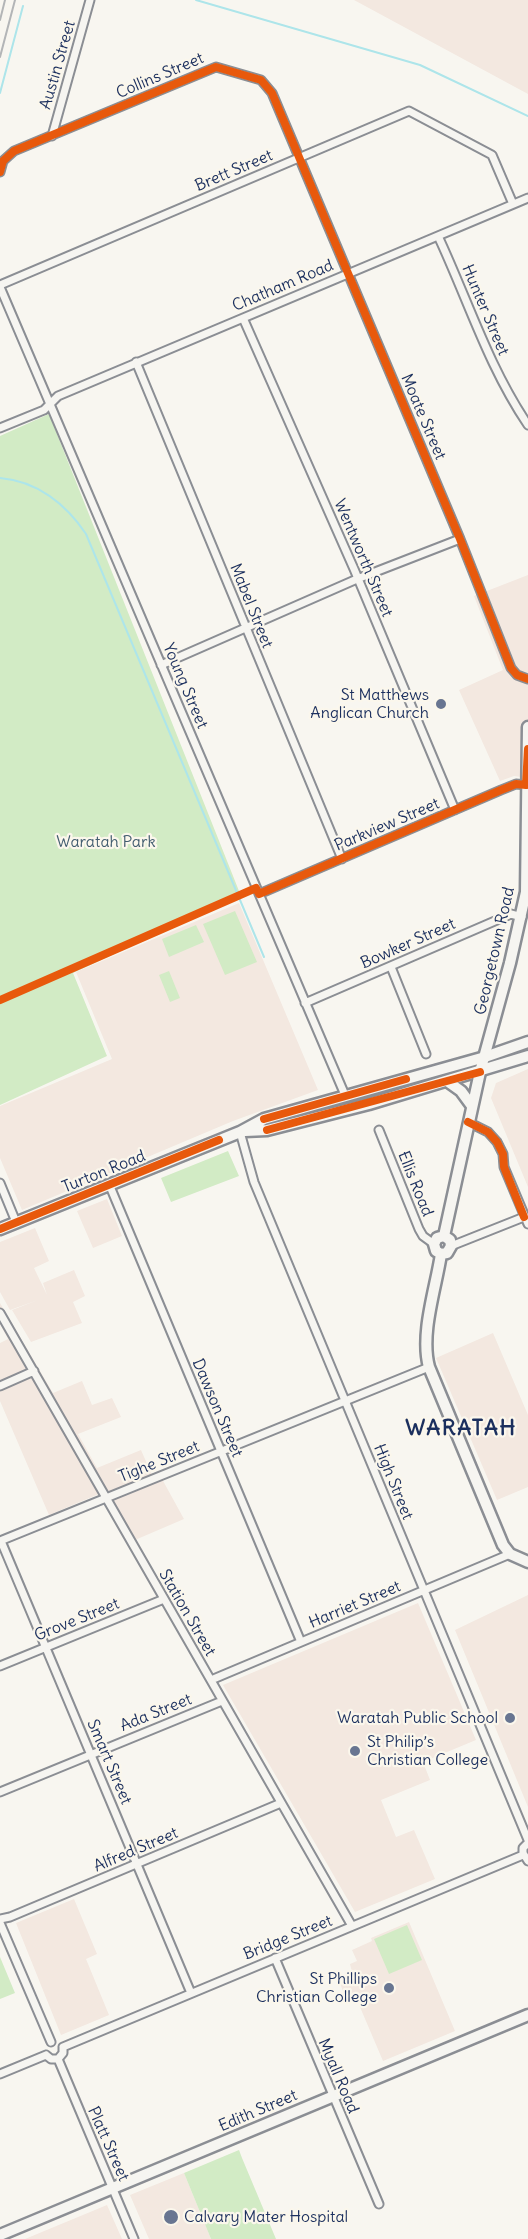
<!DOCTYPE html>
<meta charset="utf-8">
<style>
body{margin:0}
canvas{display:block;background:#f8f6f0}
</style>
<canvas width="528" height="2239"></canvas>
<script>
const ctx = document.querySelector('canvas').getContext('2d');
ctx.lineJoin = 'round';
function fillPath(path, color) {
  ctx.fillStyle = color;
  ctx.fill(path, 'evenodd');
}
function strokePath(path, color, width, dash) {
  ctx.strokeStyle = color;
  ctx.lineWidth = width;
  ctx.lineCap = dash ? 'butt' : 'round';
  ctx.setLineDash(dash || []);
  ctx.stroke(path);
}
function label(font, color, halo, rows, align = 'center') {
  ctx.font = font + ' Delius,sans-serif';
  ctx.lineWidth = 4.5;
  ctx.setLineDash([]);
  ctx.textBaseline = 'middle';
  ctx.strokeStyle = halo;
  ctx.fillStyle = color;
  for (const [text, x, y, turn = 0] of rows) {
    ctx.save();
    ctx.translate(x, y);
    ctx.rotate((+turn || 0) * Math.PI / 180);
    ctx.textAlign = isNaN(turn) ? turn : align;
    if (halo) ctx.strokeText(text, 0, 0);
    ctx.fillText(text, 0, 0);
    ctx.restore();
  }
}
const built = new Path2D(`
 M354,0H528V94Z
 M528,575V778L514,776L500,781L459,690L503,670L474,596Z
 M239,903L318,1090L233,1121L22,1210L0,1158V1106L112,1059L76,972Z
 M528,1069V1187L491,1098L496,1083Z
 M107,1199L122,1236L93,1248L77,1211Z
 M35,1228L49,1261L34,1268L47,1295L43,1283L74,1270L85,1296L73,1302L82,1323L31,1342L12,1310L38,1300L10,1310L0,1292V1242Z
 M0,1303L53,1393L82,1381L92,1405L112,1398L121,1417L78,1434L97,1468L141,1450L155,1482L162,1479L184,1519L135,1540L106,1491L49,1515L0,1401V1343L8,1339L0,1324Z
 M493,1333L528,1415V1487L497,1500L436,1358Z
 M528,1595V1807L455,1630Z
 M418,1603L476,1740L423,1762L430,1780L381,1800L396,1837L414,1830L435,1879L355,1912L223,1685Z
 M74,1899L97,1954L86,1959L109,2015L61,2035L16,1923Z
 M409,1922L455,2031L383,2061L354,1993L345,1997L340,1983L342,1976L352,1972L350,1964L357,1961L352,1950L372,1941L371,1938Z
 M184,2173L211,2239H149L130,2195Z
 M107,2205L122,2239H25Z`);
const green = new Path2D(`
 M49,414L241,896L73,973L107,1056L0,1105V436Z
 M235,911L257,962L225,975L203,924Z
 M196,925L204,942L169,957L162,939Z
 M169,971L180,998L170,1002L159,975Z
 M228,1151L239,1176L171,1202L161,1178Z
 M407,1925L422,1960L389,1974L374,1939Z
 M0,1957L15,1993L0,1999Z
 M239,2150L242,2158L276,2239H211L184,2173Z`);
const stream = new Path2D(`
 M196,0L420,65L528,116
 M0,93L23,6
 M0,478C37,481 66,504 86,534L264,957`);
const street = new Path2D(`
 M52,136L90,0
 M0,172L3,161L14,151L216,67L261,80L272,93L460,539L511,668L517,675L528,679
 M438,236C468,300 488,366 528,425
 M0,285L409,111L492,155L513,204
 M0,287L345,1095
 M243,318L354,569L455,810
 M136,362L342,859
 M0,428L44,410L58,396L528,198
 M161,665L357,579L460,539
 M259,894L501,790L516,784L526,785
 M391,967L426,1054
 M305,1003L511,914L522,917
 M468,1122L488,1132L497,1142L503,1154L504,1167L528,1224
 M379,1130L419,1229L423,1236L434,1244
 M240,1132L254,1182L528,1840
 M0,1183L16,1222
 M109,1184L301,1642
 M451,1246L524,1217
 M0,1313L352,1926
 M0,1386L34,1371
 M0,1541L429,1367
 M1,1541L191,1993
 M0,1666L164,1599
 M211,1680L510,1554
 M0,1792L222,1701
 M528,1843L523,1848V1853L528,1861
 M0,1919L10,1917L281,1803
 M0,1923L51,2042
 M275,1958L379,2204
 M63,2047L523,1855
 M46,2055L51,2059H58L63,2053V2047
 M58,2059L134,2239
 M0,2074L46,2055`);
const secondary = new Path2D(`
 M447,1081L461,1091L472,1106
 M444,1236L480,1072L510,963L526,892L528,727
 M441,1254C436,1288 420,1333 429,1367L503,1545L510,1554L528,1562
 M441,1254L447,1253L451,1246L450,1240L444,1236
 M441,1254L436,1251L434,1244L437,1238L444,1236
 M0,2235L528,2015`);
const primary = new Path2D(`
 M245,1131L267,1130L369,1104L528,1056
 M0,1229L240,1132L264,1119L485,1057L528,1042`);
const rail = new Path2D(`
 M0,20L5,0
 M0,57L15,0`);
const cycleway = new Path2D(`
 M0,172L3,161L14,151L216,67L261,80L272,93L460,539L511,668L517,675L528,679
 M0,1000L256,888L259,894L501,790L516,784L526,785L528,749
 M264,1119L406,1079
 M468,1122L488,1132L497,1142L503,1154L504,1167L524,1217
 M267,1130L480,1072
 M0,1229L219,1140`);
const markers = [
 [441,704,6,"#687591"],
 [510,1718,6,"#687591"],
 [355,1751,6,"#687591"],
 [389,1988,6,"#687591"],
 [171,2217,8,"#687591"]
];
const streetNames = [
 ["Austin Street",58,65,-74],
 ["Collins Street",160,76,-23],
 ["Brett Street",234,171,-23],
 ["Chatham Road",283,286,-23],
 ["Hunter Street",485,310,67],
 ["Moate Street",423,417,67],
 ["Wentworth Street",363,558,67],
 ["Mabel Street",251,606,68],
 ["Young Street",185,686,67],
 ["Parkview Street",387,825,-23],
 ["Bowker Street",408,944,-24],
 ["Georgetown Road",495,951,-77],
 ["Turton Road",104,1172,-22],
 ["Ellis Road",415,1184,68],
 ["Dawson Street",217,1408,67],
 ["Tighe Street",159,1462,-22],
 ["High Street",393,1482,68],
 ["Harriet Street",355,1605,-23],
 ["Station Street",187,1613,60],
 ["Grove Street",77,1620,-22],
 ["Ada Street",156,1713,-22],
 ["Smart Street",109,1762,67],
 ["Alfred Street",136,1850,-23],
 ["Bridge Street",288,1938,-22],
 ["Myall Road",338,2076,67],
 ["Edith Street",258,2111,-23],
 ["Platt Street",108,2144,66]
];
const poiNames = [
 ["St Matthews",429,695],
 ["Anglican Church",429,713],
 ["Waratah Public School",498,1718],
 ["St Philip’s",367,1742,"left"],
 ["Christian College",367,1760,"left"],
 ["St Phillips",377,1979],
 ["Christian College",377,1997],
 ["Calvary Mater Hospital",184,2217,"left"]
];
const parkNames = [
 ["Waratah Park",106,842]
];
const districtNames = [
 ["WARATAH",461,1429]
];
fillPath(built, '#f3e8e0');
fillPath(green, '#d2ebc5');
strokePath(stream, '#ade5ea', 2);
strokePath(street, '#8b8e94', 11);
strokePath(secondary, '#8b8e94', 15);
strokePath(primary, '#8b8e94', 15);
strokePath(street, '#f6f5f1', 7);
strokePath(secondary, '#f6f5f1', 10);
strokePath(primary, '#f6f5f1', 10);
strokePath(rail, '#b3b5b7', 2);
strokePath(cycleway, '#e8590c', 8);
for (const [x, y, r, color] of markers) {
  const dot = new Path2D();
  dot.arc(x, y, r, 0, 2 * Math.PI);
  ctx.fillStyle = color;
  ctx.fill(dot);
  strokePath(dot, '#fbf7ec', 2);
}
label('16px', '#1b2f5e', '#fbf7ec', streetNames);
label('16px', '#1b2f5e', '#fbf7ec', poiNames, 'right');
label('16px', '#415c6f', '#fbf7ec', parkNames);
ctx.letterSpacing = '1.5px';
label('bold 22px', '#1b2f5e', '#fbf7ec', districtNames);
ctx.letterSpacing = '0px';
</script>
